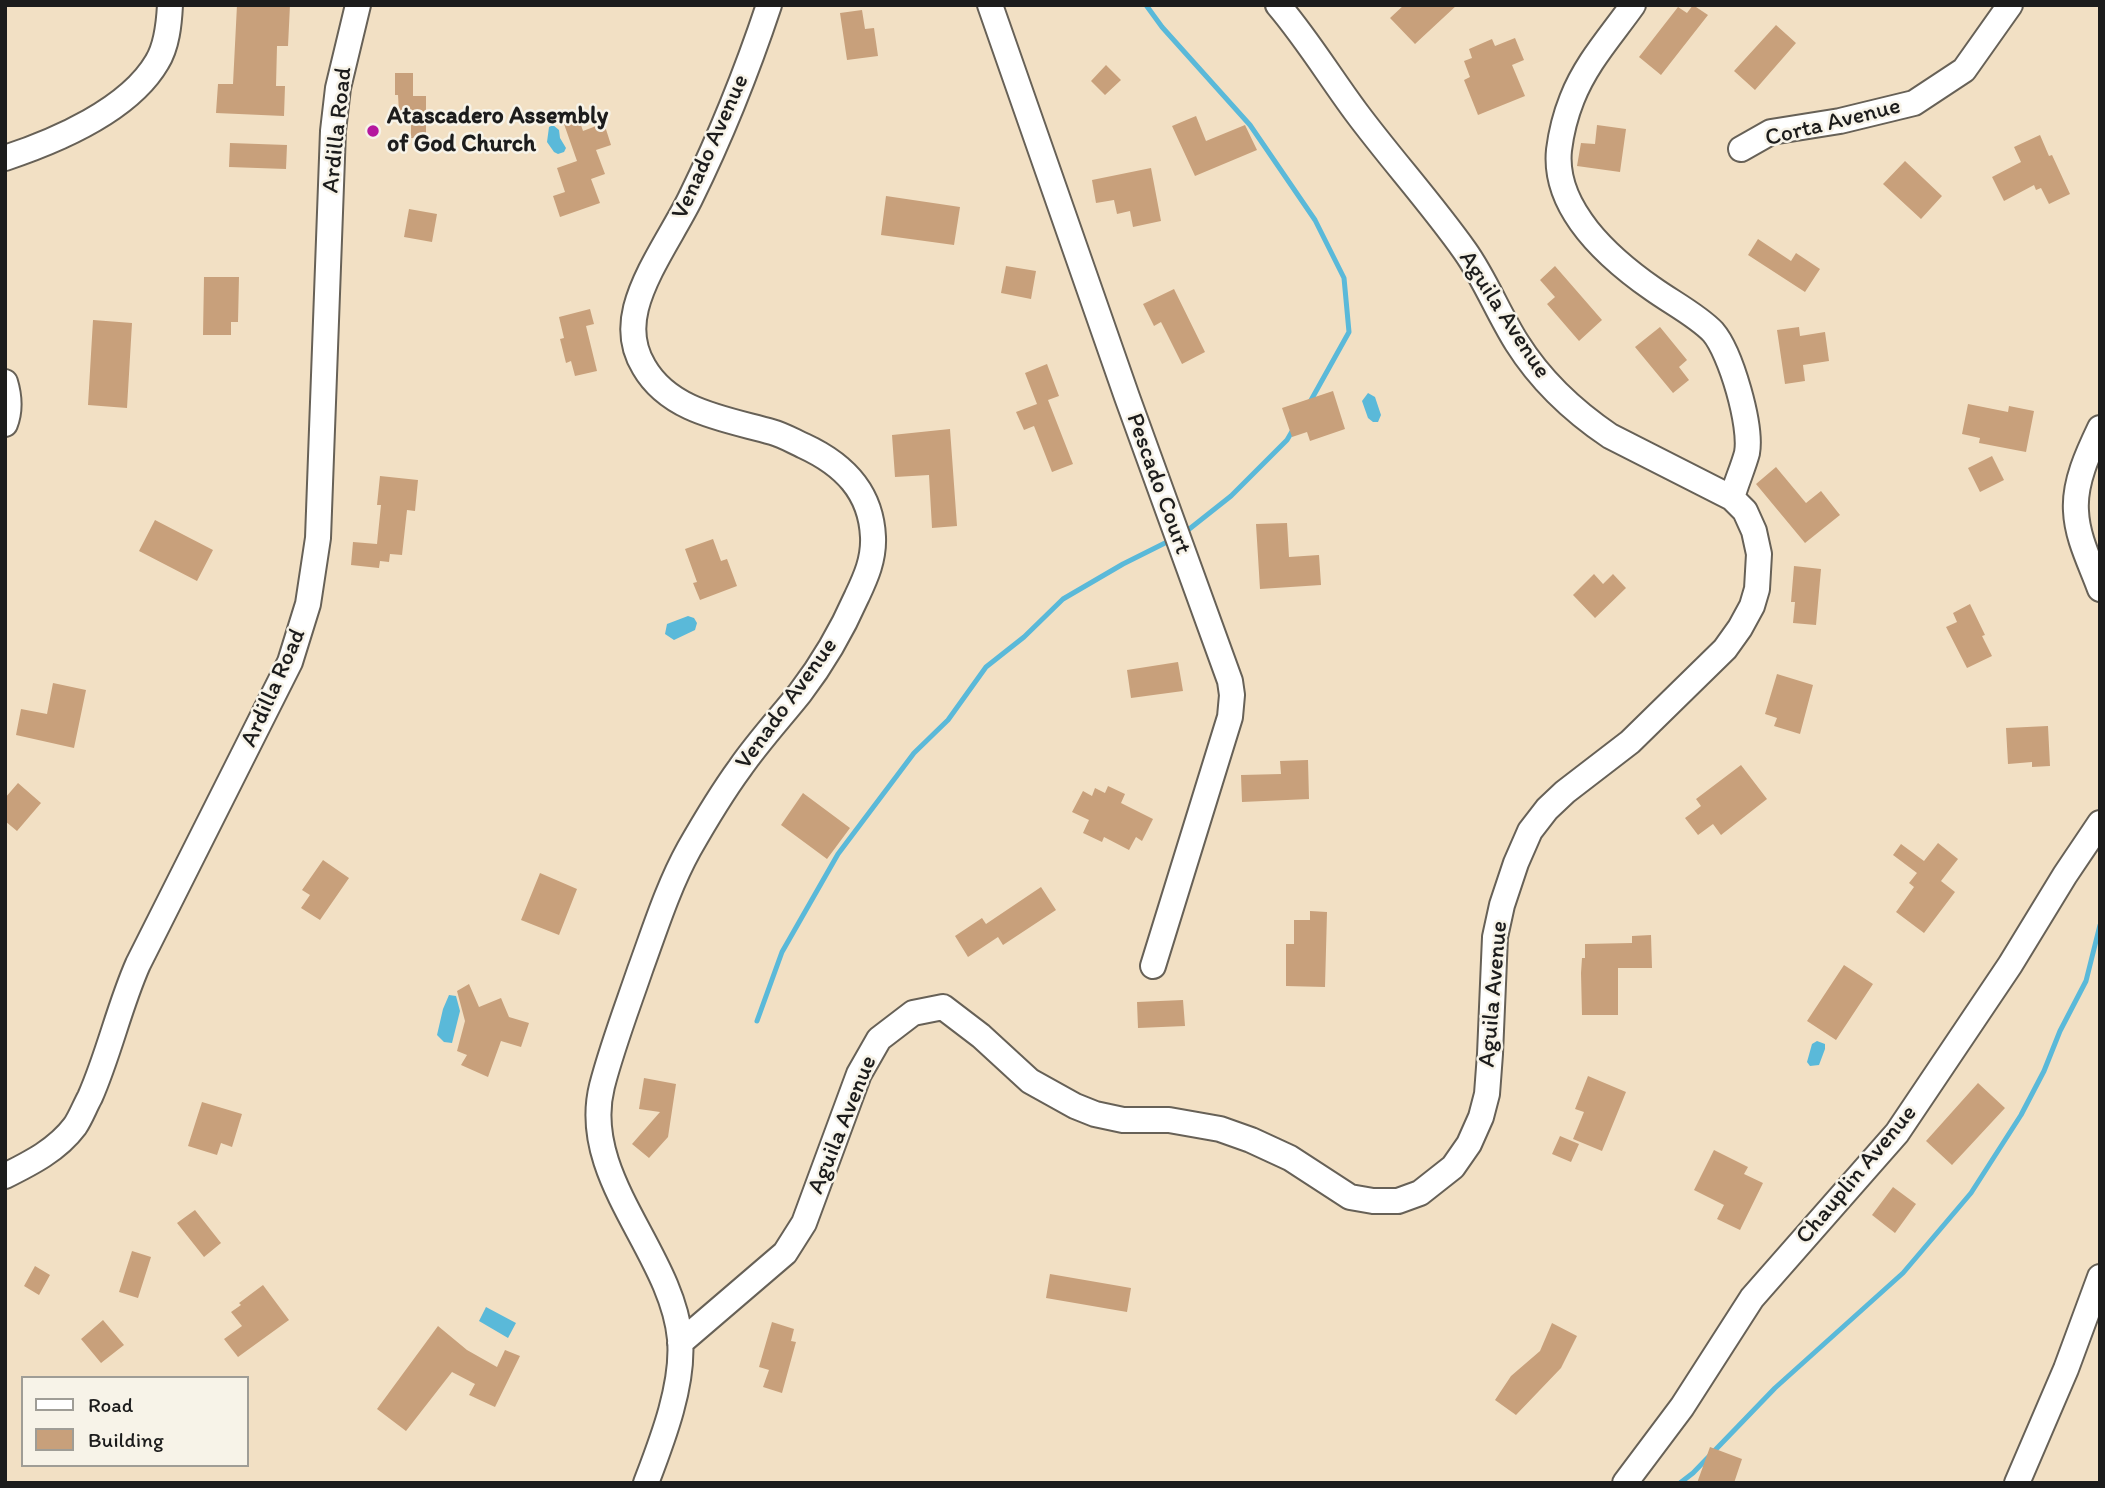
<!DOCTYPE html>
<style>
body{margin:0}
#map{position:relative;width:2105px;height:1488px;overflow:hidden;background:#f2e0c4;font-family:Itim,sans-serif}
canvas{display:block}
.frame{position:absolute;inset:0;border:7px solid #1c1c1c;pointer-events:none}
.legend{position:absolute;left:21px;top:1376px;width:228px;height:91px;box-sizing:border-box;background:#f7f3e8;border:2px solid #9f9d96;margin:0;padding:9px 12px;list-style:none;font-size:21px;color:#1c1c1c}
.legend li{display:flex;align-items:center;gap:14px;height:35px}
.legend b{width:35px;border:2px solid #9f9d96}
</style>
<div id="map">
<canvas width="2105" height="1488"></canvas>
<div class="frame"></div>
<ul class="legend">
<li><b style="height:9px;background:#fff"></b>Road</li>
<li><b style="height:19px;background:#c8a07b"></b>Building</li>
</ul>
</div>
<script>
const ctx = document.querySelector('canvas').getContext('2d');
ctx.lineJoin = 'round';
function fillPath(path, color) {
  ctx.fillStyle = color;
  ctx.fill(path, 'evenodd');
}
function strokePath(path, color, width, dash) {
  ctx.strokeStyle = color;
  ctx.lineWidth = width;
  ctx.lineCap = dash ? 'butt' : 'round';
  ctx.setLineDash(dash || []);
  ctx.stroke(path);
}
function label(font, color, halo, rows, align = 'center') {
  ctx.font = font + ' Itim,sans-serif';
  ctx.lineWidth = 5;
  ctx.setLineDash([]);
  ctx.textBaseline = 'middle';
  ctx.strokeStyle = halo;
  ctx.fillStyle = color;
  for (const [text, x, y, turn = 0] of rows) {
    ctx.save();
    ctx.translate(x, y);
    ctx.rotate((+turn || 0) * Math.PI / 180);
    ctx.textAlign = isNaN(turn) ? turn : align;
    if (halo) ctx.strokeText(text, 0, 0);
    ctx.fillText(text, 0, 0);
    ctx.restore();
  }
}
const water = new Path2D(`
 M553,125L559,130L560,138L566,148L564,152L558,154L554,152L547,142L549,127Z
 M1368,393L1375,397L1381,415L1378,422H1373L1368,418L1362,401Z
 M688,616L694,618L697,623L695,630L674,640L665,634L667,624Z
 M449,995L456,996L460,1011L452,1043L444,1042L437,1035L443,1009Z
 M1817,1041L1825,1044V1049L1819,1065L1810,1066L1807,1062L1812,1044Z
 M486,1307L516,1323L508,1338L479,1321Z`);
const stream = new Path2D(`
 M1146,5L1162,27L1250,125L1315,220L1344,278L1349,332L1310,402
 M1183,534L1231,496L1287,440L1294,428
 M757,1021L782,952L838,854L914,753L948,720L986,667L1024,637L1063,599L1123,564L1171,540
 M1680,1483L1693,1473L1775,1388L1903,1273L1971,1193L2021,1115L2044,1071L2060,1031L2086,981L2100,925`);
const building = new Path2D(`
 M237,5H290L288,46H277L276,86H285L284,116L216,113L218,84H233Z
 M1404,5H1457L1415,44L1390,18Z
 M1693,5L1708,15L1661,75L1639,57L1678,7L1687,13Z
 M862,10L865,29L874,28L878,56L847,60L840,13Z
 M1776,25L1796,43L1755,90L1734,71Z
 M1515,38L1524,60L1512,65L1525,96L1478,115L1464,80L1470,77L1464,61L1472,58L1469,49L1492,39L1495,46Z
 M1106,65L1121,80L1105,95L1091,81Z
 M395,73H413V96H426V138H411V112H399L398,95H395Z
 M1196,116L1206,141L1245,125L1257,150L1195,176L1172,126Z
 M579,119L583,131L604,123L611,145L596,150L605,174L591,179L600,203L560,217L553,196L565,192L557,168L577,161L564,124Z
 M1597,125L1626,129L1620,172L1577,166L1581,143L1595,144Z
 M2040,135L2049,156L2052,155L2070,194L2049,204L2041,188L2036,190L2034,185L2004,201L1992,177L2021,162L2014,147Z
 M230,143L287,145L286,169L229,167Z
 M1905,161L1942,196L1921,219L1883,184Z
 M1151,168L1161,221L1133,227L1130,211L1117,214L1114,200L1096,203L1092,180Z
 M886,196L960,207L954,245L881,235Z
 M409,209L437,214L432,242L404,237Z
 M1758,239L1791,261L1796,253L1820,269L1805,292L1748,255Z
 M1006,266L1036,271L1031,299L1001,293Z
 M1555,266L1602,320L1579,341L1547,304L1555,297L1540,280Z
 M204,277H239L238,322H231V335H203Z
 M1174,289L1205,352L1182,364L1161,322L1154,326L1143,304Z
 M590,309L594,324L586,326L597,371L575,376L571,361L566,363L560,339L564,338L559,317Z
 M93,320L132,323L127,408L88,405Z
 M1660,327L1687,360L1679,367L1689,380L1673,393L1635,347Z
 M1799,327L1800,336L1825,332L1829,361L1803,365L1805,381L1785,384L1777,330Z
 M1047,364L1059,396L1048,400L1073,464L1052,472L1034,426L1024,430L1016,412L1037,404L1025,373Z
 M1333,391L1345,429L1310,441L1307,432L1292,437L1282,408Z
 M1968,404L2008,412L2009,406L2034,411L2026,452L1979,443L1980,438L1962,434Z
 M950,429L957,526L932,528L929,475L895,477L892,435Z
 M1992,456L2004,480L1980,492L1968,468Z
 M1776,467L1806,503L1821,491L1840,515L1805,543L1756,484Z
 M380,476L418,480L415,511L407,510L402,555L390,554L389,562L380,561L379,568L351,565L353,542L377,544L381,505H377Z
 M155,520L213,550L197,581L139,551Z
 M1287,523L1289,557L1319,555L1321,585L1260,589L1256,524Z
 M713,539L721,561L727,559L737,586L700,600L693,583L697,582L685,549Z
 M1794,566L1821,569L1816,625L1793,623L1795,602H1791Z
 M1594,574L1603,584L1613,574L1626,588L1595,618L1573,595Z
 M1970,604L1985,635L1982,636L1992,656L1967,668L1946,627L1957,622L1953,613Z
 M1178,662L1183,691L1131,698L1127,670Z
 M1777,674L1813,685L1800,734L1774,726L1777,718L1765,714Z
 M53,683L86,690L74,748L16,735L21,709L47,714Z
 M2048,726L2050,766L2032,767V762L2008,764L2006,728Z
 M1308,760L1309,799L1242,802L1241,775L1281,774L1280,761Z
 M1741,765L1767,799L1721,835L1713,824L1698,835L1685,818L1701,806L1696,799Z
 M18,783L41,803L17,831L5,821V798Z
 M1108,786L1125,794L1121,803L1153,819L1142,841L1136,837L1129,850L1104,837L1102,842L1083,833L1089,820L1072,812L1083,791L1092,796L1095,788L1105,793Z
 M803,793L850,828L827,859L781,825Z
 M1938,843L1958,859L1941,881L1955,892L1924,933L1896,912L1914,887L1909,883L1917,873L1893,855L1901,844L1924,861Z
 M323,860L349,878L320,920L301,908L310,895L302,890Z
 M540,873L577,889L559,935L521,920Z
 M1041,887L1056,910L1003,945L998,937L968,957L955,936L982,918L986,924Z
 M1310,911L1327,912L1325,987L1286,986V944H1294V920H1310Z
 M1651,935L1652,968H1618V1015H1582L1581,973L1582,958H1585V944L1632,943V936Z
 M1844,965L1873,984L1836,1040L1807,1021Z
 M469,984L479,1007L501,998L509,1017L529,1023L521,1047L501,1041L488,1077L461,1065L467,1055L457,1051L465,1021L457,991Z
 M1183,1000L1185,1026L1138,1028L1137,1002Z
 M1588,1076L1626,1092L1602,1151L1573,1139L1584,1112L1575,1109Z
 M644,1078L676,1084L668,1137L649,1158L632,1144L660,1112L639,1109Z
 M1978,1083L2005,1108L1952,1165L1926,1141Z
 M202,1102L242,1114L232,1147L221,1143L217,1155L188,1146Z
 M1560,1136L1579,1144L1571,1162L1552,1154Z
 M1714,1150L1748,1167L1744,1174L1763,1183L1740,1230L1717,1219L1724,1205L1694,1190Z
 M1893,1187L1916,1204L1895,1233L1872,1215Z
 M195,1210L221,1243L204,1257L177,1223Z
 M132,1251L151,1257L138,1298L119,1292Z
 M35,1266L50,1275L39,1295L24,1286Z
 M1050,1274L1131,1288L1127,1312L1046,1298Z
 M263,1285L289,1320L238,1357L224,1339L242,1326L231,1312L241,1305L239,1303Z
 M103,1320L124,1345L101,1363L81,1339Z
 M772,1322L794,1329L791,1341L796,1342L782,1393L763,1387L769,1370L759,1367Z
 M1552,1323L1577,1336L1561,1368L1516,1415L1495,1400L1511,1376L1540,1351Z
 M438,1326L467,1350L497,1367L505,1350L520,1356L495,1407L469,1395L475,1384L452,1372L406,1431L377,1409Z
 M1710,1447L1742,1459L1734,1483H1697Z`);
const minor = new Path2D(`
 M990,5L1127,397L1230,681L1232,695L1230,717L1153,966
 M1633,5C1611,36 1586,63 1572,99C1566,114 1561,134 1559,150C1553,209 1610,259 1653,289C1671,302 1698,316 1713,332C1731,353 1752,426 1747,453C1743,468 1736,483 1732,498
 M1741,149L1771,132L1840,121L1914,103L1964,70L2010,5
 M5,158C56,141 129,110 157,62C167,46 169,24 170,5
 M5,382C9,395 10,411 5,424
 M2100,428C2088,453 2074,483 2076,511C2077,538 2091,564 2100,589
 M5,1176C31,1163 57,1150 75,1126C81,1117 85,1106 90,1097C109,1054 119,1007 138,964L290,662L308,604L318,538L333,131L338,88L358,5
 M680,1343L785,1253L804,1223L859,1074L879,1039L913,1013L943,1007L981,1036L1030,1081L1075,1106L1095,1114L1123,1120H1169L1220,1129L1251,1140L1290,1158L1350,1197L1373,1201H1398L1420,1193L1453,1167L1469,1144L1481,1117L1487,1094L1490,1054L1495,937L1502,905L1516,863L1530,831L1547,809L1565,792L1630,742L1725,649L1740,628L1752,606L1757,589L1759,554L1754,531L1745,511L1732,498L1610,436C1573,411 1541,381 1517,343C1498,313 1485,279 1465,251C1431,203 1391,159 1356,112C1330,77 1307,39 1278,5
 M646,1483C662,1441 684,1385 680,1339C672,1252 579,1177 602,1086C612,1047 627,1008 640,970C655,929 668,887 689,849C705,821 721,794 740,768C758,742 780,718 800,693C823,663 842,630 857,596C866,577 874,559 873,537C871,491 843,464 804,446C793,441 783,435 772,432C726,419 670,412 644,367C633,349 631,328 636,308C645,272 673,233 690,199C721,136 747,71 769,5
 M1625,1483L1682,1407L1752,1298L1897,1133L2010,965L2065,875L2100,823
 M2017,1483L2066,1369L2100,1277`);
const markers = [
 [373,131,7,"#b5179e"]
];
const poiNames = [
 ["Atascadero Assembly",387,117],
 ["of God Church",387,145]
];
const streetNames = [
 ["Corta Avenue",1833,123,-14],
 ["Ardilla Road",338,130,-84],
 ["Venado Avenue",711,147,-66],
 ["Aguila Avenue",1504,315,57],
 ["Pescado Court",1158,484,70],
 ["Ardilla Road",274,688,-66],
 ["Venado Avenue",787,704,-54],
 ["Aguila Avenue",1494,994,-85],
 ["Aguila Avenue",843,1125,-68],
 ["Chauplin Avenue",1857,1175,-50]
];
fillPath(water, '#5ab9d9');
strokePath(stream, '#5ab9d9', 5);
fillPath(building, '#c8a07b');
strokePath(minor, '#676157', 28);
strokePath(minor, '#fff', 24);
for (const [x, y, r, color] of markers) {
  const dot = new Path2D();
  dot.arc(x, y, r, 0, 2 * Math.PI);
  ctx.fillStyle = color;
  ctx.fill(dot);
  strokePath(dot, '#f7f3e8', 2.5);
}
label('bold 24px', '#1c1c1c', '#f7f3e8', poiNames, 'left');
label('24px', '#1c1c1c', '#f7f3e8', streetNames);
</script>
